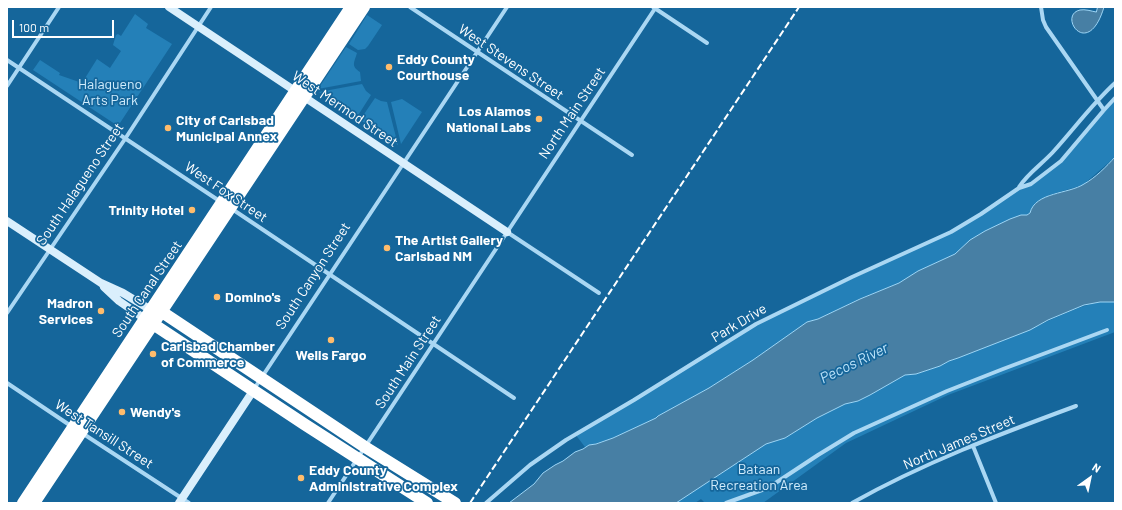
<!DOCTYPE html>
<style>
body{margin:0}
#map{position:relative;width:1122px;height:510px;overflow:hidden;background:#15669b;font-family:Barlow,sans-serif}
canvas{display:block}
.frame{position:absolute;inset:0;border:8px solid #fff;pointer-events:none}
.north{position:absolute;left:1070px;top:458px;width:40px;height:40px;-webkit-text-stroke:3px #15669b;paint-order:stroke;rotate:33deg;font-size:11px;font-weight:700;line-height:16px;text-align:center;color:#fff}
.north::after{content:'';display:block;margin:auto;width:14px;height:18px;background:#fff;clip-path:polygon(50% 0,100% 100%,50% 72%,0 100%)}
.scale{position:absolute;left:12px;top:20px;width:102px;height:18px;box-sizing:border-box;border:2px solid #fff;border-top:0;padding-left:5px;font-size:12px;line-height:14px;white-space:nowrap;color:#fff;-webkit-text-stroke:3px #15669b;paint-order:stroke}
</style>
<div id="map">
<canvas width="1122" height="510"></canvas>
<div class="frame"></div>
<div class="north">N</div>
<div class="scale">100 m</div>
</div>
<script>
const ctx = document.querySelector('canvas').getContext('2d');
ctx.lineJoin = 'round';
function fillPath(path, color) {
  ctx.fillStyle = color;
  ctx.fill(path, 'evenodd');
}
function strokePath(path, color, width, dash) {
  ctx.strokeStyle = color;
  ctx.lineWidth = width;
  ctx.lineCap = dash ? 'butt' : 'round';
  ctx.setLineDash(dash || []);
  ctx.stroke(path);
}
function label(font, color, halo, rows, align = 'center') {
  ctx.font = font + ' Barlow,sans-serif';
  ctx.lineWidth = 3.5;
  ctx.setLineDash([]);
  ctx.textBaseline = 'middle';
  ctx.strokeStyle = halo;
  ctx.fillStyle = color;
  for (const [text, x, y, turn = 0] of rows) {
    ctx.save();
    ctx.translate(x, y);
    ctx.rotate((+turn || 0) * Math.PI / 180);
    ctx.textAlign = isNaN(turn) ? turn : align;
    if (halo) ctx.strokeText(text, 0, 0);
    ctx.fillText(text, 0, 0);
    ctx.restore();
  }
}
const green = new Path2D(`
 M135,14L148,24L146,28L172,44L118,126L33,70L40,60L60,73L59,75L82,83L97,59L110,68L121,51L113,45L116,35L118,34L121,36Z
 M367,15L382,25L368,46L365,49L358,50L349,44Z
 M346,47L357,53C354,63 351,66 360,72L361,81L318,89Z
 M362,84L366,91L371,95L357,117L319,92Z
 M375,98L381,101L387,102L398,145L360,120Z
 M1115,98V157L1083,185L1049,195L1027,215H1021L985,231L970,240L955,254L918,271L899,283L859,299L818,319L807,322L753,360L709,388L658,416L656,418L613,438L585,447L575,434L756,324L951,232L1019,188L1031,184L1061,161Z
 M402,99L422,112L401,144L391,102Z
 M1100,302H1115V332L948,395L846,443L763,503H705L701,499L695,503H676L766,444L785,438L817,418L845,404L858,401L870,395L905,375L916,374L940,366L949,361L958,358C981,348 1005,340 1028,330C1052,320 1074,307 1100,302Z`);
const water = new Path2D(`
 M1098,7H1104C1088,61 1057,15 1080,10C1085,9 1091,11 1096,12Z
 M1115,157V302H1100L1084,305L1048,320L1030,330L958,358L949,361L940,366L916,374L905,375L870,395L858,401L845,404L817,418L785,438L766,444L676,503H509L534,484L543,473L555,465L563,461L575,452L583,449L589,445L596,444L613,438L656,418L658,416L709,388L753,360L807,322L818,319L860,299L899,283L918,271L955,254L970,240L985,231L1010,219L1021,215H1027L1030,213C1035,192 1069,194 1084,184C1095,178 1106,167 1115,157Z`);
const street = new Path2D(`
 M410,7L632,155
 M653,7L707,43
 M1041,7L1043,20L1046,27L1104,110
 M7,60L221,202
 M7,86L59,7
 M1019,187C1028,173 1042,164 1053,152C1074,129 1092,104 1115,83
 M232,209L514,398
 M507,232L599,293
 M7,313L125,139L211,7
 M7,383L71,426
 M254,389L507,7
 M82,433L189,503
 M973,446L996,503
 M328,503L656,7
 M486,503L530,465L566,440L634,400L756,324L852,277L951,232L981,214L1019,188L1031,184L1061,161L1104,110L1115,98
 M726,503L762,490L774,484L818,455L854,433L947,391L1003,369L1107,330
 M852,503C923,463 1000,434 1076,406`);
const secondary = new Path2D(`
 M169,7L507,232
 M7,221L101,283L123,293L151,310
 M104,287L119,301L145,319
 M179,503L253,391`);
const highway = new Path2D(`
 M155,311L162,312L365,447L455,503
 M147,320L304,424L427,503
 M23,503L351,7
 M34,503L364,7`);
const rail = new Path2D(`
 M470,503L799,7`);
const markers = [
 [389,67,4,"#ffbc6c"],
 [539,119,4,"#ffbc6c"],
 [168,128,4,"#ffbc6c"],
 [192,210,4,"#ffbc6c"],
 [387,248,4,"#ffbc6c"],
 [217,297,4,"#ffbc6c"],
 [101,311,4,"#ffbc6c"],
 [331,340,4,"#ffbc6c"],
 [153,354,4,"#ffbc6c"],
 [122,412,4,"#ffbc6c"],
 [301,478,4,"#ffbc6c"]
];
const poiNames = [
 ["Eddy County",397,59],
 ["Courthouse",397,75],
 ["Los Alamos",531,111,"right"],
 ["National Labs",531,127,"right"],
 ["City of Carlsbad",176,120],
 ["Municipal Annex",176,136],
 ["Trinity Hotel",184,210,"right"],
 ["The Artist Gallery",395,240],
 ["Carlsbad NM",395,256],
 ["Domino's",225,297],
 ["Madron",93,303,"right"],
 ["Services",93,319,"right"],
 ["Carlsbad Chamber",161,346],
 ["of Commerce",161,362],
 ["Wells Fargo",331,355,"center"],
 ["Wendy's",130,412],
 ["Eddy County",309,470],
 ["Administrative Complex",309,486]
];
const streetNames = [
 ["West Stevens Street",511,62,34],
 ["West Mermod Street",345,109,34],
 ["North Main Street",572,113,-56],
 ["South Halagueno Street",80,184,-56],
 ["West Fox Street",226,192,34],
 ["South Canyon Street",313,276,-57],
 ["South Canal Street",147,289,-56],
 ["Park Drive",739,323,-31],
 ["South Main Street",408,362,-57],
 ["West Tansill Street",104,434,33],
 ["North James Street",959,442,-23]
];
const parkNames = [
 ["Halagueno",110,84],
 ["Arts Park",110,100],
 ["Bataan",759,469],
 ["Recreation Area",759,485]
];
const waterNames = [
 ["Pecos River",854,363,-26]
];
fillPath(green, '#2480b8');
fillPath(water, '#477fa4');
strokePath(water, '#9dd5f5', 1);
strokePath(street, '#aad7f3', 4);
strokePath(secondary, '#daeffc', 8);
strokePath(highway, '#fff', 12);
strokePath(rail, '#fff', 2, [7, 3]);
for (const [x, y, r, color] of markers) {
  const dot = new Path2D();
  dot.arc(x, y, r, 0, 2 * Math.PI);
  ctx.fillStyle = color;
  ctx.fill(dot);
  strokePath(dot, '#15669b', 1.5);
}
label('bold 14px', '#fff', '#15669b', poiNames, 'left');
label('14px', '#fff', '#15669b', streetNames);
label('14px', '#d2edfd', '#15669b', parkNames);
label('italic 15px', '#bbe2f9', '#15669b', waterNames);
</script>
